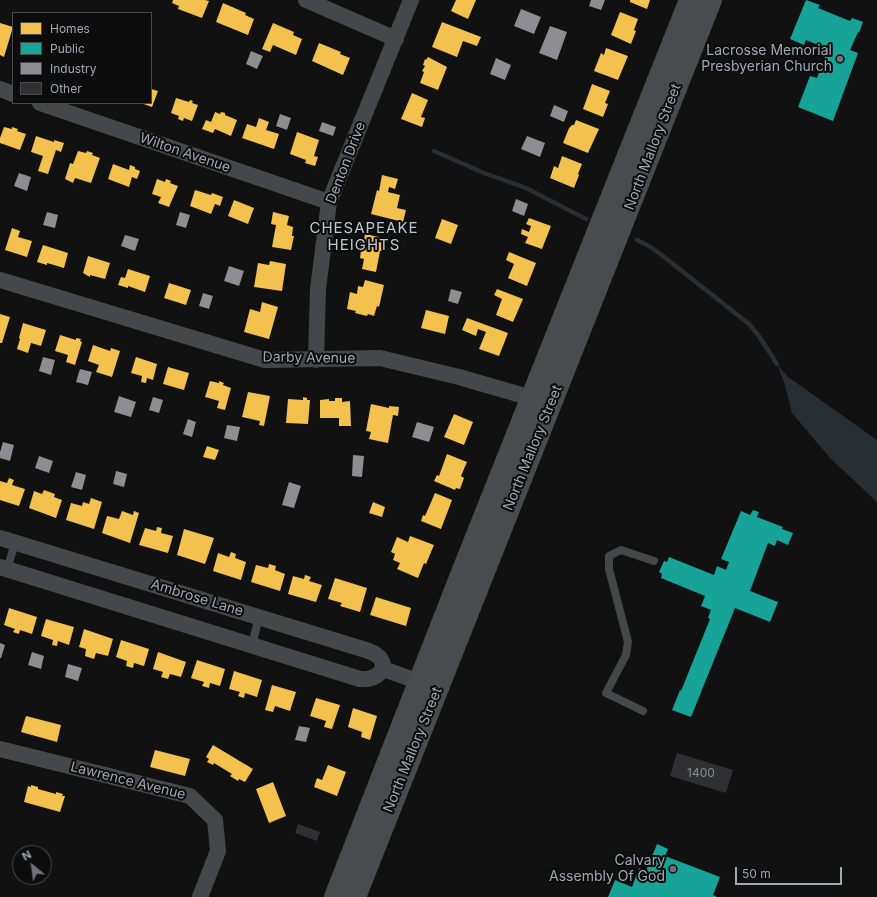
<!DOCTYPE html>
<style>
body{margin:0}
#map{position:relative;width:877px;height:897px;overflow:hidden;background:#111112;font-family:Inter,sans-serif}
canvas{display:block}
.legend{position:absolute;left:12px;top:12px;width:140px;height:92px;box-sizing:border-box;background:#0c0c0d;border:1px solid #484a50;margin:0;padding:5px 7px;list-style:none;font-size:12px;color:#a1a7b4}
.legend li{display:flex;align-items:center;gap:8px;height:20px}
.legend b{width:20px;border:1px solid #484a50}
.north{position:absolute;left:12px;top:845px;width:40px;height:40px;box-sizing:border-box;background:#0c0c0d;border:1px solid #484a50;border-radius:50%;rotate:331deg;font-size:11px;font-weight:700;line-height:16px;text-align:center;color:#a1a7b4}
.north::after{content:'';display:block;margin:auto;width:14px;height:18px;background:#6f727b;clip-path:polygon(50% 0,100% 100%,50% 72%,0 100%)}
.scale{position:absolute;left:735px;top:867px;width:107px;height:18px;box-sizing:border-box;border:2px solid #a1a7b4;border-top:0;padding-left:5px;font-size:12px;line-height:14px;white-space:nowrap;color:#a1a7b4;-webkit-text-stroke:3px #0c0c0d;paint-order:stroke}
</style>
<div id="map">
<canvas width="877" height="897"></canvas>
<ul class="legend">
<li><b style="height:11px;background:#f2c14e"></b>Homes</li>
<li><b style="height:11px;background:#17a398"></b>Public</li>
<li><b style="height:11px;background:#8d8d92"></b>Industry</li>
<li><b style="height:11px;background:#303032"></b>Other</li>
</ul>
<div class="north">N</div>
<div class="scale">50 m</div>
</div>
<script>
const ctx = document.querySelector('canvas').getContext('2d');
ctx.lineJoin = 'round';
function fillPath(path, color) {
  ctx.fillStyle = color;
  ctx.fill(path, 'evenodd');
}
function strokePath(path, color, width, dash) {
  ctx.strokeStyle = color;
  ctx.lineWidth = width;
  ctx.lineCap = dash ? 'butt' : 'round';
  ctx.setLineDash(dash || []);
  ctx.stroke(path);
}
function label(font, color, halo, rows, align = 'center') {
  ctx.font = font + ' Inter,sans-serif';
  ctx.lineWidth = 4;
  ctx.setLineDash([]);
  ctx.textBaseline = 'middle';
  ctx.strokeStyle = halo;
  ctx.fillStyle = color;
  for (const [text, x, y, turn = 0] of rows) {
    ctx.save();
    ctx.translate(x, y);
    ctx.rotate((+turn || 0) * Math.PI / 180);
    ctx.textAlign = isNaN(turn) ? turn : align;
    if (halo) ctx.strokeText(text, 0, 0);
    ctx.fillText(text, 0, 0);
    ctx.restore();
  }
}
const water = new Path2D(`
 M777,364L788,377L798,384L877,440V502L831,459L792,413L784,382Z`);
const homes = new Path2D(`
 M173,0H205L209,1L202,18L178,9L179,6L172,3Z
 M456,0H476L468,19L451,11Z
 M630,0H650L647,9L630,2Z
 M223,3L246,13L245,15L254,19L248,35L216,22Z
 M620,12L638,19L634,30L636,31L631,44L611,35Z
 M442,22L481,37L477,46L463,41L457,57L432,47Z
 M0,23L13,27L4,57L0,55Z
 M273,23L294,32L293,35L302,39L296,55L273,45L270,52L262,49Z
 M319,43L341,52L340,54L350,58L343,75L312,61Z
 M606,48L628,56L618,80L594,71L601,53L604,55Z
 M428,57L447,67L438,90L420,83L424,72L422,71L425,66L423,65L425,59L426,60Z
 M592,84L610,91L605,103L608,104L603,117L583,109Z
 M151,89L158,91L152,107L141,103H151Z
 M412,93L428,100L421,117L425,118L422,127L401,119Z
 M176,98L189,102L190,100L193,101L192,103L198,105L192,121L184,118L183,121L178,119L179,116L171,113Z
 M215,112L220,114L221,112L225,113V115L237,120L231,136L215,129L213,133L202,129L206,120L211,122Z
 M259,118L269,122L266,130L279,134L274,149L242,138L247,124L256,127Z
 M576,120L599,129L588,153L563,143L569,128L572,125H574Z
 M4,127L12,129V127L18,129L17,131L26,134L20,150L0,143V138Z
 M297,132L319,140L314,156L318,157L315,166L305,163L306,160L290,154Z
 M36,136L54,142V140L64,143L61,152L56,150L48,174L38,171L43,156L31,152Z
 M78,151L86,153L87,151L93,153L92,155L100,158L91,183L75,178L73,183L65,179L70,163L73,164Z
 M562,156L582,164L578,174L579,175L574,188L550,178L554,166L558,168Z
 M113,164L129,170L130,165L135,167V169L140,171L137,179L132,177L129,187L108,179Z
 M382,175L398,179L395,189L389,187L388,192L400,195L397,208L406,210L403,222L371,214L377,190L379,191Z
 M157,179L165,182L166,179L171,181L170,183L178,186L169,207L158,203L161,197L152,194Z
 M195,190L211,195L212,193L223,197L220,206L215,204L211,214L190,206Z
 M234,200L254,208L248,224L228,216Z
 M273,212L289,216L287,225L293,227L292,236H294L291,250L272,247L276,225L271,224Z
 M529,218L551,226L542,249L525,243L528,237L521,234L522,229L529,232L531,226L526,224Z
 M442,219L458,225L451,244L435,238Z
 M12,228L20,231L18,237L32,241L27,257L5,250Z
 M365,234L383,238L382,244L385,245L384,251H380L376,272L362,269L364,259L360,258L362,244H359L361,238L364,239Z
 M43,245L68,253L64,268L47,263V265L37,262Z
 M509,252L536,263L527,286L508,278L514,264L506,260Z
 M88,256L110,263L105,279L90,275V277L83,273Z
 M270,261L286,264L282,291L254,287L258,263L269,265Z
 M128,269L150,276L145,292L128,286V288L118,285L121,277L125,278Z
 M365,280L384,285L379,307L377,306L374,316L368,314L367,316L355,313L356,311L347,309L350,292L357,294L358,286L363,287Z
 M169,283L191,290L186,305L164,298Z
 M497,289L523,299L513,322L496,315L502,299L494,295Z
 M262,302L278,307L269,339L244,332L250,309L260,312Z
 M426,310L449,316L445,334L421,328Z
 M0,314L10,317L2,343H0Z
 M467,318L508,333L499,356L479,349L486,332L478,329L476,336L462,330Z
 M23,323L46,330L41,346L31,343L28,353L17,349L20,339L19,338Z
 M60,335L76,340V338L81,339L80,341L82,342L75,365L66,362L68,355L55,351Z
 M93,345L110,351L111,348L120,351L112,377L96,372L99,365L88,361Z
 M136,357L157,364L153,380L147,378L146,383L141,382L142,376L131,373Z
 M168,367L189,373L184,390L163,384Z
 M210,381L219,383V381L224,383L223,385L231,388L225,410L217,408L219,401L205,397Z
 M248,392L270,396L264,426L259,425L260,421L242,417Z
 M303,397L307,398V400H310L308,424L286,423L288,399L303,400Z
 M335,398H342V402L350,401L351,426H339V418H320V400L329,399V401H335Z
 M371,404L389,408V406L399,407L398,416L393,415L388,443L369,439L371,432L366,431Z
 M454,414L473,422L464,445L444,437Z
 M207,446L219,450L215,460L203,457Z
 M447,454L467,462L461,476L464,478L460,489L456,488L455,490L434,481L437,475L439,476Z
 M9,478L14,480L12,485L25,489L19,506L0,500V481L7,483Z
 M44,490L55,494L54,497L62,500L56,518L29,508L34,491L42,494Z
 M435,493L452,500L441,529L421,521L423,515L425,516Z
 M91,498L102,502L94,529L66,520L71,503L82,506L83,502L89,504Z
 M373,502L385,507L382,517L369,513Z
 M122,511L133,515L134,511L139,513L130,543L102,533L107,516L119,519Z
 M157,527L162,528L161,533L173,536L168,553L139,545L145,528L156,531Z
 M184,529L214,538L205,564L177,555Z
 M410,536L434,545L426,564L424,563L418,578L397,569L400,563L393,560L395,554L391,552L397,537L408,542Z
 M231,552L236,554L235,558L246,562L241,580L213,571L218,553L229,557Z
 M269,564L276,566L275,570L285,574L280,591L251,582L256,565L268,568Z
 M305,575L311,577L309,581L322,585L316,602L288,594L293,576L304,579Z
 M335,578L367,588L360,612L340,606L342,603L328,599Z
 M376,597L411,608L406,626L370,615Z
 M9,608L37,617L32,634L20,630L19,634L13,632L15,629L4,625Z
 M46,619L74,627L69,645L58,641L57,646L52,645L53,640L41,636Z
 M84,629L113,639L108,656L96,653L94,659L85,656L86,649L79,647Z
 M121,640L149,649L144,666L134,663L133,668L126,666L127,661L116,657Z
 M158,652L186,662L181,677L170,674L168,679L161,677L163,672L153,669Z
 M197,660L225,669L220,686L210,683L209,688L202,686L204,682L191,678Z
 M234,671L262,680L257,697L245,693L244,698L238,696L240,692L229,689Z
 M272,685L296,692L290,711L275,706L273,712L265,710Z
 M316,698L340,705L332,729L324,727L326,721L310,716Z
 M353,708L377,716L370,740L361,737L362,732L348,727Z
 M26,716L61,725L57,742L21,732Z
 M213,745L253,769L245,782L239,779L238,781L230,776L232,774L214,763L213,765L207,762L209,759L206,757Z
 M155,750L190,759L185,776L150,767Z
 M328,765L346,772L337,796L314,787L317,778L322,780Z
 M273,782L286,816L269,823L256,789Z
 M31,785L38,787V789L56,794V792L63,794L62,796H65L60,812L24,802L28,786L31,787Z`);
const public = new Path2D(`
 M806,0L820,5L818,8L850,21L852,18L863,22L859,33L858,32L850,50L858,53L833,121L798,107L810,76L817,78L828,49L806,40L804,45L790,39Z
 M753,510L759,512L757,517L783,527L782,529L793,533L788,545L777,540L775,546L768,543L750,591L778,602L770,622L735,608L691,717L672,710L680,690L681,691L710,619L708,618L711,610L701,606L705,596L661,578L662,574L659,572L664,561L667,562L669,557L714,575L717,566L726,570L729,562L721,559L741,511L750,515Z
 M657,844L668,849L665,856L720,877L713,895L717,897H608L615,880L632,887L639,868L646,871Z`);
const industry = new Path2D(`
 M591,0H605L601,10L589,6Z
 M521,9L541,17L534,34L514,26Z
 M550,26L567,32L557,60L539,53Z
 M251,51L263,56L257,69L246,64Z
 M496,58L511,65L505,80L490,74Z
 M554,105L568,111L564,122L550,116Z
 M280,114L291,118L287,130L276,126Z
 M322,122L336,127L333,136L319,131Z
 M527,136L545,143L540,157L521,149Z
 M19,173L31,177L27,191L14,186Z
 M516,199L528,204L524,216L512,211Z
 M47,212L58,215L55,228L43,225Z
 M180,212L190,215L186,228L176,225Z
 M125,235L139,239L135,251L121,246Z
 M229,266L244,271L239,286L224,281Z
 M451,289L462,292L458,304L448,301Z
 M203,293L213,296L209,309L199,306Z
 M43,357L55,360L51,375L39,371Z
 M80,369L92,372L88,385L76,382Z
 M119,396L136,402L131,417L114,412Z
 M153,397L163,400L159,413L149,410Z
 M188,419L196,422L192,437L183,434Z
 M417,422L434,427L429,442L412,437Z
 M227,425L240,427L237,441L224,438Z
 M3,442L14,445L10,461L0,458V452Z
 M353,455L364,456L362,477L352,476Z
 M39,456L53,461L49,473L35,468Z
 M116,471L127,474L124,487L113,484Z
 M76,472L86,475L82,490L71,487Z
 M289,482L301,486L294,508L282,505Z
 M0,643L5,645L1,658H0Z
 M32,652L44,656L41,669L28,665Z
 M68,664L82,668L78,681L65,677Z
 M299,726L310,728L306,742L295,740Z`);
const stream = new Path2D(`
 M434,151L484,173L526,188L586,219
 M637,240L649,246L663,256L749,324L759,336L777,364`);
const building = new Path2D(`
 M677,753L733,770L726,793L670,776Z
 M298,824L320,832L317,841L295,833Z`);
const lane = new Path2D(`
 M7,569L15,543
 M252,645L259,617
 M643,711L606,693L626,655L628,642L609,569V556L621,550L654,561`);
const street = new Path2D(`
 M306,0L396,39
 M0,89L13,94
 M40,103L329,202
 M0,280L265,360L380,358L459,377L542,401
 M316,360L318,289L329,202L411,0
 M0,538L369,651C393,660 383,681 360,679L0,567
 M383,669L429,685
 M0,749L190,796L215,820L218,851L200,897`);
const secondary = new Path2D(`
 M335,897L463,570L690,0
 M355,897L711,0`);
const markers = [
 [840,59,4,"#6f727b"],
 [673,869,4,"#6f727b"]
];
const numberNames = [
 ["1400",701,773]
];
const poiNames = [
 ["Lacrosse Memorial",832,51],
 ["Presbyerian Church",832,67],
 ["Calvary",665,861],
 ["Assembly Of God",665,877]
];
const streetNames = [
 ["North Mallory Street",653,147,-69],
 ["Wilton Avenue",185,153,19],
 ["Denton Drive",346,163,-69],
 ["Darby Avenue",309,358,1],
 ["North Mallory Street",533,448,-68],
 ["Ambrose Lane",197,598,17],
 ["North Mallory Street",413,750,-68],
 ["Lawrence Avenue",128,781,14]
];
const neighbourhoodNames = [
 ["CHESAPEAKE",364,228],
 ["HEIGHTS",364,245]
];
fillPath(water, '#272f35');
fillPath(homes, '#f2c14e');
fillPath(public, '#17a398');
fillPath(industry, '#8d8d92');
strokePath(stream, '#272f35', 4.5);
fillPath(building, '#303032');
strokePath(lane, '#45474a', 8);
strokePath(street, '#45474a', 16);
strokePath(secondary, '#494b4e', 22);
for (const [x, y, r, color] of markers) {
  const dot = new Path2D();
  dot.arc(x, y, r, 0, 2 * Math.PI);
  ctx.fillStyle = color;
  ctx.fill(dot);
  strokePath(dot, '#0c0c0d', 1.5);
}
label('12px', '#858994', null, numberNames);
label('14px', '#a1a7b4', '#0c0c0d', poiNames, 'right');
label('14px', '#a1a7b4', '#0c0c0d', streetNames);
ctx.letterSpacing = '1px';
label('15px', '#c2c6d0', '#0c0c0d', neighbourhoodNames);
ctx.letterSpacing = '0px';
</script>
